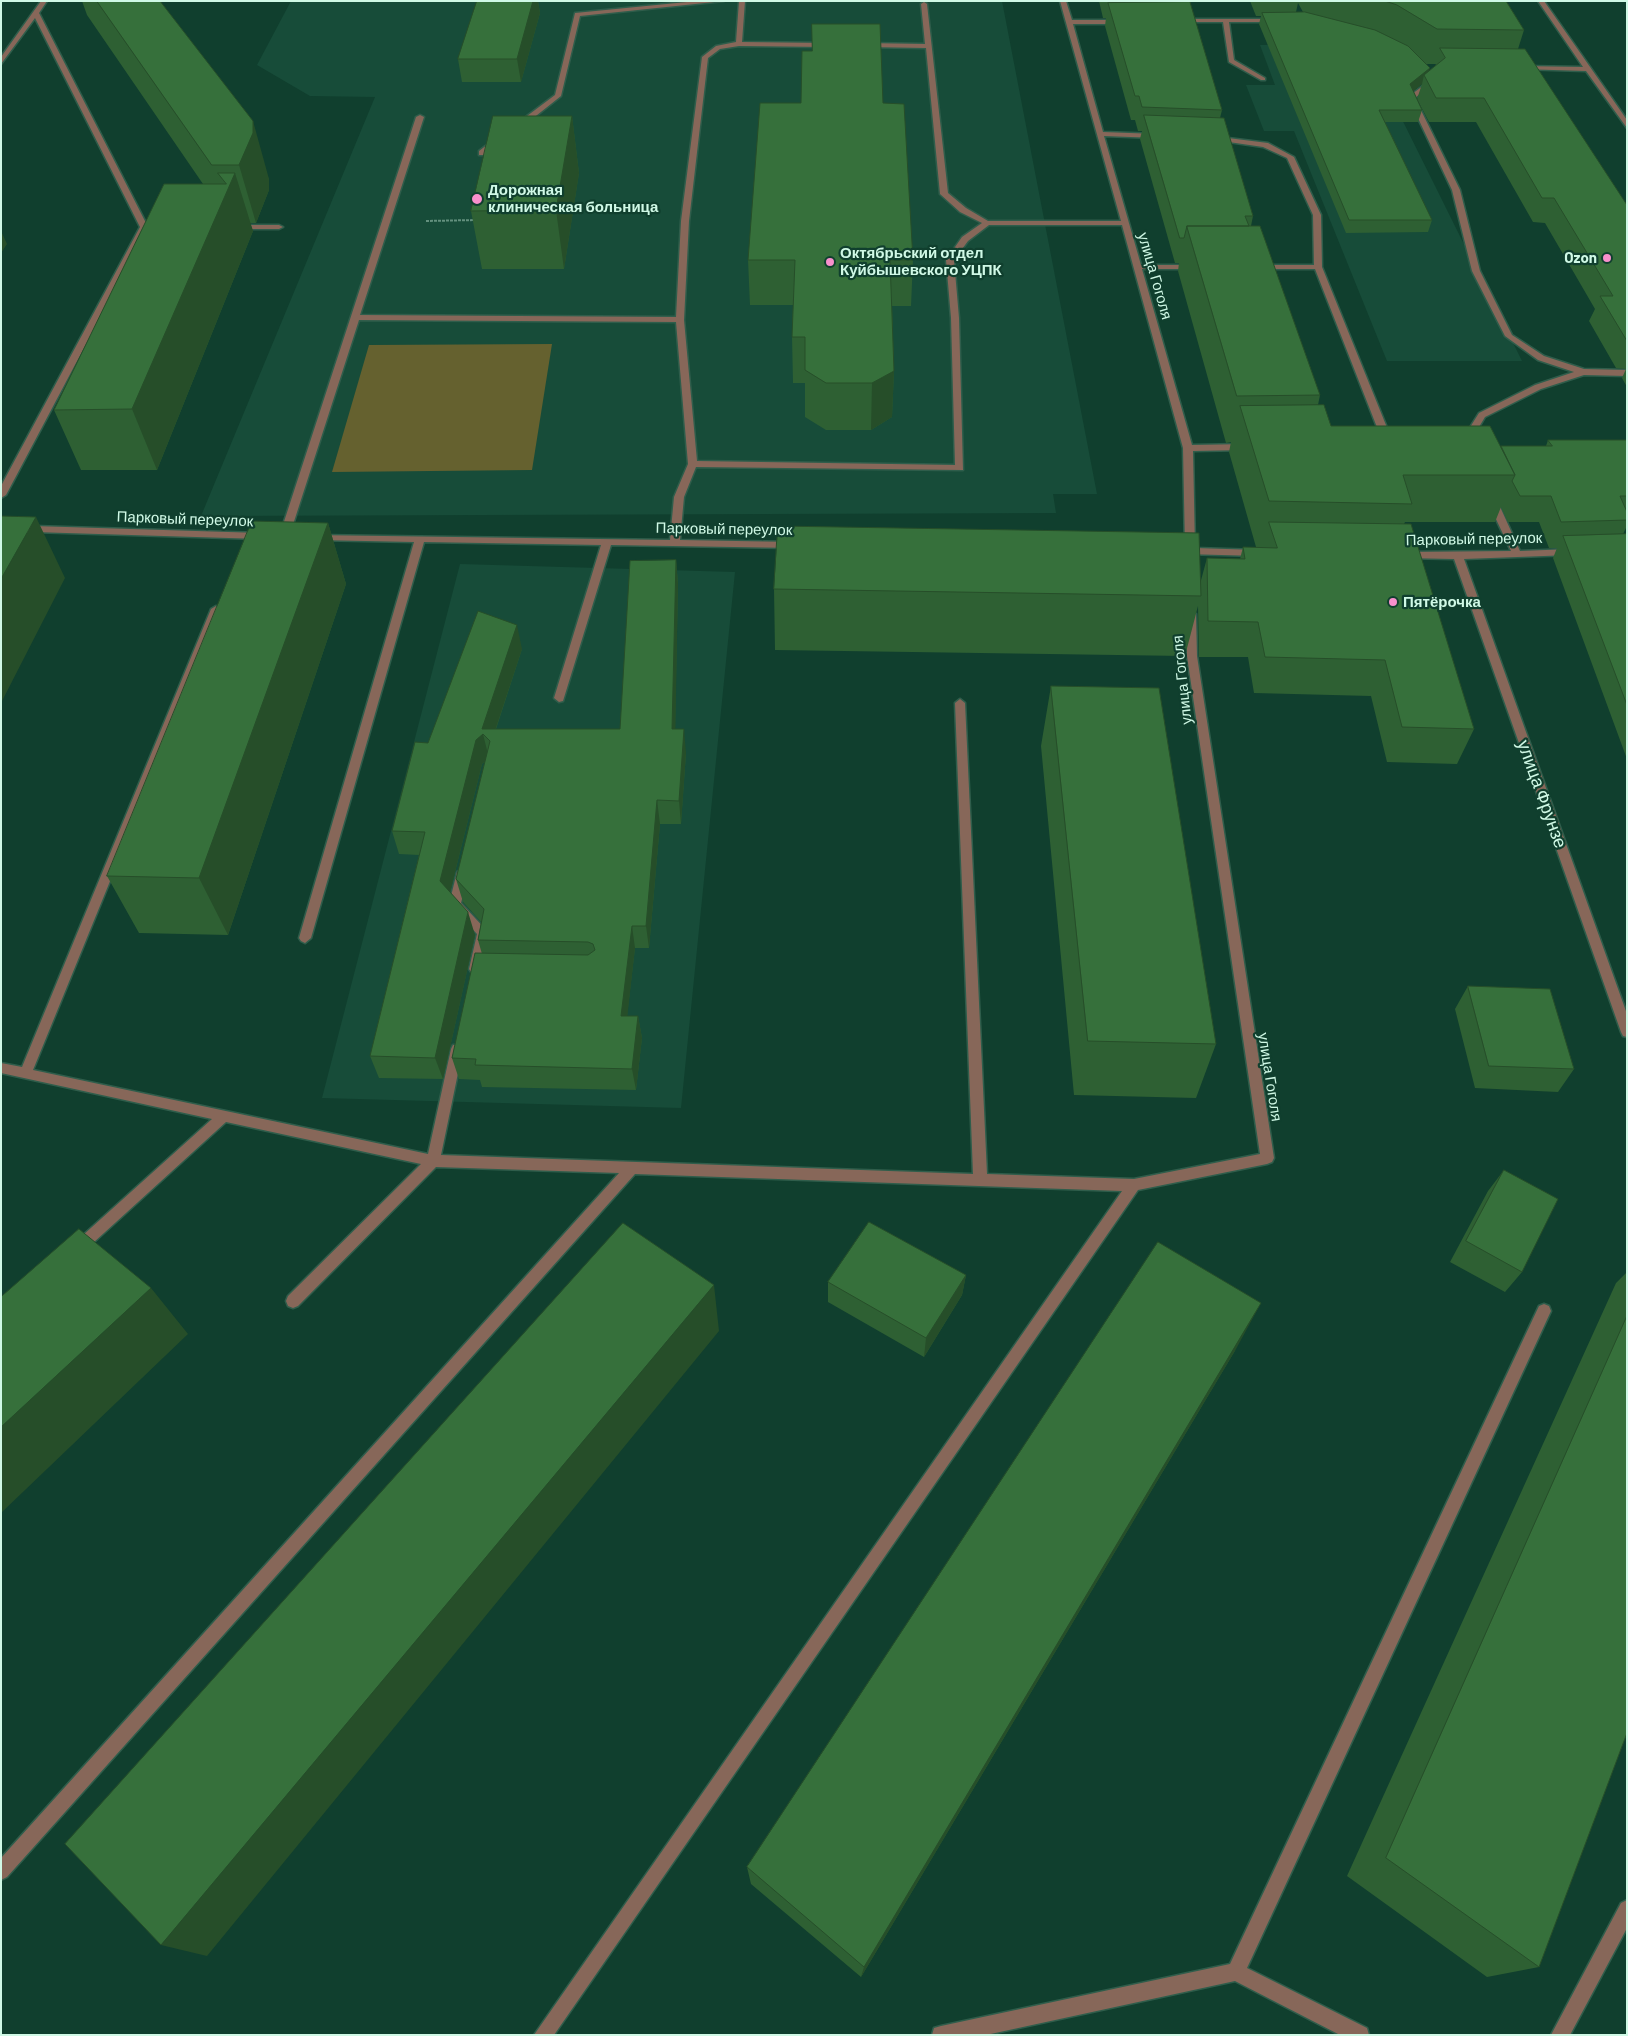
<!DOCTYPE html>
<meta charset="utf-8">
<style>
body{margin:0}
#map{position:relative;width:1628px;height:2036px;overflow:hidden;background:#103f2e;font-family:Barlow,sans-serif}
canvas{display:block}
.frame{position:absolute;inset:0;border:2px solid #d0f9e6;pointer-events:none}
</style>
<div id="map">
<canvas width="1628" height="2036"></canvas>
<div class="frame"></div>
</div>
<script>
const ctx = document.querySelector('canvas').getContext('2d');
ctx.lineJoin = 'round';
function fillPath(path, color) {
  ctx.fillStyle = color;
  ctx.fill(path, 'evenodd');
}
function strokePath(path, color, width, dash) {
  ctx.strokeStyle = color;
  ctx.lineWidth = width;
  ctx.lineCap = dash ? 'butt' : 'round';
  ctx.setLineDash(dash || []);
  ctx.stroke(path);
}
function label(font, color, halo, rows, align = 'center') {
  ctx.font = font + ' Barlow,sans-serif';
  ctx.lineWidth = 4.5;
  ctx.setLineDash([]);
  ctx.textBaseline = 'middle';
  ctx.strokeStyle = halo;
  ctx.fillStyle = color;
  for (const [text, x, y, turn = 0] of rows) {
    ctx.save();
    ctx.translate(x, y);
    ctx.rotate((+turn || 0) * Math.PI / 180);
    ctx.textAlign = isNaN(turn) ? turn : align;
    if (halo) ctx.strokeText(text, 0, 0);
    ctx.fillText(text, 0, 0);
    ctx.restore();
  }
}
const built = new Path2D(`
 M291,1H1002L1097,494H1053L1056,513L201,516L375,97L310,96L257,65Z
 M1260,45H1365L1522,361H1387L1294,131H1264L1246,85H1275Z
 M460,564L735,572L681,1108L322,1098Z`);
const green = new Path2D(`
 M552,344L532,470L332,472L369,345Z`);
const path = new Path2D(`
 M426,221L477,220`);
const minor = new Path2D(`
 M41,1H47L39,13L148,227L6,495L1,498V486L140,227L35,18L1,64V57Z
 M697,1H724L580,16L561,96L522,127L515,125L555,95L575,13Z
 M739,1H745L742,42L827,43L830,45L827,47L739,46L720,49L708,58L689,221L684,320L697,461L955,465L951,318L946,260L962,237L982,223L960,212L940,194L926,48L865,47L862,45L865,43L925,44L921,4L924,2L927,4L948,193L966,208L988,221H1121L1060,1H1066L1072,20H1121L1124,22L1121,24H1073L1103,132L1157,134L1161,136L1157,138L1104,136L1141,265H1196L1200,267L1196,269H1142L1192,445L1247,444L1252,447L1247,450L1193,451L1195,548L1258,550L1263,553L1258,556L1184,554L1179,551L1185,548L1183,448L1122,225H989L968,241L954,260L959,318L963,470L696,467L684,497L680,540L794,542L799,545L794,548L611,545L563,701L559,702L554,698L601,545L424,542L311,938L305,943L301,941L299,938L414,542L316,540L313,539V535L670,540L674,497L688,464L676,322L359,320L289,537L284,540L281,539L279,537L416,117L420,115L424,117L360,315L676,317L681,221L702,57L716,46L736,42Z
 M1538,1H1544L1627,120V128L1586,71L1520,69V67L1522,66L1583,67Z
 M1179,19H1278L1276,22H1229L1234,60L1265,78V80H1261L1229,62L1223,22H1177V20Z
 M1432,79L1435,81L1434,82L1415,98L1460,190L1480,271L1512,335L1544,356L1584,369L1627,370V376L1584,375L1541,389L1485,417L1470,442L1467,443L1462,440L1479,413L1535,385L1574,372L1538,360L1505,336L1472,271L1452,190L1408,97Z
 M1212,136L1268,143L1294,157L1321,215L1322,267L1392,440L1390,442L1382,440L1315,269H1258L1254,267L1258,265H1314L1313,215L1287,158L1263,147L1215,140H1212Z
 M496,138L503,140L485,155H479V151Z
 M231,225H279L283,227L279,229H234L230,227Z
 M1492,497L1497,500L1520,551L1571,549L1576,552L1571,555L1464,559L1627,1014V1037L1623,1036L1621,1032L1454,559L1403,558L1398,555L1403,552L1511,551L1487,500Z
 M1,525L261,533L266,536L261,539L1,531Z
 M216,606L221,609L33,1070L428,1154L451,1049L453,1045H461L463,1049L441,1155L973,1174L955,703L960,699L965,703L987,1174L1134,1179L1260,1154L1187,656L1186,614L1191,611L1196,614L1197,656L1274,1158L1272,1162L1267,1164L1138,1190L554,2035H534L1122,1191L635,1174L7,1877L1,1880V1858L619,1173L436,1167L298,1306L293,1308L288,1306L286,1301L288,1296L421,1164L226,1122L82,1253L77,1255L72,1253L70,1249L72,1245L212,1119L1,1073V1063L22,1067L211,609Z
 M463,868L469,872L461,903L489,933L481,969L479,972H471L469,969L477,934L449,904L457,872Z
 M1544,1304L1549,1306L1551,1311L1247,1968L1367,2028L1369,2035H1340L1235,1981L986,2035H932L934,2028L941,2026L1230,1964L1539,1306Z
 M1627,1900V1928L1570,2035H1551L1621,1903Z`);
const wall = new Path2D(`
 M82,1H160L269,179V190L256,223H250L253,231L157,470H81L54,410L203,184L87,15Z
 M477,1H538L540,13L521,82H462L458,59Z
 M1099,1H1186L1222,110L1220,118L1253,216L1251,226L1320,395L1318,405L1331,426L1501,446H1546L1548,440H1627V526L1623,534H1627V759L1553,558L1557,548H1549L1539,522H1508L1501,507L1495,522H1405L1404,524L1474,729L1457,764L1387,762L1371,696L1254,693L1248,657H1199L1198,606L1185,656L775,650L774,589L1200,584L1207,558L1240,559L1243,547H1256L1229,452L1231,442L1226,443L1178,271L1179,263H1175L1140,139L1142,131H1138L1135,120H1131L1105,26L1106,18H1103Z
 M1250,1H1506L1524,30L1518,49L1627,205V387L1622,378L1626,369L1616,368L1589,321L1595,309L1545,223L1533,222L1476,122H1429L1417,99L1422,84L1413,91L1422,110L1418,122H1385L1432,220L1428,232L1346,233L1259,24L1261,16H1256ZM1298,3L1303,12H1296ZM1427,64H1436L1435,66L1429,71Z
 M812,51L883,103L913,260L911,306H892L894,371L892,417L871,430H826L805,417V383H793L792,337L793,305H750L748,260L801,103Z
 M572,116L579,173L564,269H482L471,211Z
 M328,523L346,584L228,935L139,933L107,876Z
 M676,560L678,584L675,729L686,753L681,824H660L649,948H635L627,1016H638L642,1038L636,1090L482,1087L480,1080L459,1079L452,1058L482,954L478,940L481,922L463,902L456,879L485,761L482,764L450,892L475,935L443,1079L379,1078L370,1056L419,855L399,854L392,831L428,743L522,649L496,729H620Z
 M1051,686L1216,1044L1196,1098L1074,1095L1041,746Z
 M1468,986L1574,1069L1558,1092L1475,1088L1455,1009Z
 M1504,1170L1522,1272L1505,1292L1450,1262L1488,1191Z
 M1627,1272V1733L1539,1967L1487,1977L1347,1876L1616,1283Z
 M966,1275L962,1295L924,1357L828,1302V1282Z
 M1236,1349L861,1977L751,1884L747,1867Z`);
const shadedWall = new Path2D(`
 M533,1H538L540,13L521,82L517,59Z
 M1430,68L1427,79L1424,75L1422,84L1406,97L1410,84Z
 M572,116L579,173L564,269L556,210Z
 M253,121L269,179V190L256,223L239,165Z
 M235,173L253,231L157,470L132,409Z
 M1,231L7,244L1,253Z
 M894,371L892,417L871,430L872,383Z
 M36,517L65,578L1,703V579Z
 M328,523L346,584L228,935L199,878Z
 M676,560L678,584L675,752L672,729Z
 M517,625L522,649L491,743L490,741L483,734L489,758L482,764L447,904L440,881L476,740L482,729Z
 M684,729L686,753L681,824L679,801Z
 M657,800L660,824L649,948L646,926Z
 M468,912L475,935L443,1079L435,1058Z
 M632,926L635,948L625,1037L621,1016Z
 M638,1016L642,1038L636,1090L632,1069Z
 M966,1275L962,1295L924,1357L926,1338Z
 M714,1285L719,1331L207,1956L161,1945Z
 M151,1288L188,1334L1,1513V1427Z
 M1261,1303L1236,1349L861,1977L864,1967Z`);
const building = new Path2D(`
 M97,1H160L253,121V133L239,165H212Z
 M477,1H533L517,59H458Z
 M1385,1H1506L1524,30L1437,29L1397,5Z
 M1190,2L1222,110L1142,107L1139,96H1135L1108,3Z
 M1305,12L1375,30L1408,46L1430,68L1410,84L1422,110H1379L1432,220H1349L1262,13Z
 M812,24H880L883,103L904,104L913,260H890L894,371L872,383H826L805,370V337H792L795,260H748L760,103H801L802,51H812Z
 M1440,48L1525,49L1627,205V341L1600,296H1613L1554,198H1542L1484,98H1436L1424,75L1445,58Z
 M1144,115L1224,118L1253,216H1245L1249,226H1187L1184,238H1180Z
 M493,116H572L556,210L471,211Z
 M218,173H235L132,409L54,410L164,184H226Z
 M1187,226H1260L1320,395L1237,396Z
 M1324,405L1331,426H1490L1515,475H1403L1412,504L1269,501L1240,406Z
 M1548,440H1627V496H1620L1627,512V520L1561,522L1551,496H1520L1512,481L1515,475L1501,446H1552Z
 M1,516L36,517L1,579Z
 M252,521L328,523L199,878L107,876Z
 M1269,522L1411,524L1474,729L1402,727L1385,660L1265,657L1258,622L1208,621L1207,558L1245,559L1243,547L1277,548Z
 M778,526L1199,533L1201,596L774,589Z
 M1627,534V705L1563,536Z
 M676,560L672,729H684L679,801L657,800L646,926H632L621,1016H638L632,1069L475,1065L476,1059L452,1058L475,953L588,955L595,950L593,944L588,942L478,940L484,909L456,879L490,741L483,734L476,740L440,881L468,912L435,1058L370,1056L425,832L392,831L415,742L428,743L478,611L517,625L482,729H620L630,561Z
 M1051,686L1159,688L1216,1044L1088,1041Z
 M1468,986L1550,989L1574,1069L1489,1066Z
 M1504,1170L1558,1199L1522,1272L1466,1241Z
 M869,1222L966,1275L926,1338L828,1282Z
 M623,1223L714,1285L161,1945L65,1844Z
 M79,1229L151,1288L1,1427V1297Z
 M1158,1242L1261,1303L864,1967L747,1867Z
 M1627,1316V1733L1539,1967L1386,1858Z`);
const markers = [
 [477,199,6,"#f890cc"],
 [1607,258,5,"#f890cc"],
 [830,262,5,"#f890cc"],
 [1393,602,5,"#f890cc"]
];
const farPoinames = [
 ["Дорожная",488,190],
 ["клиническая больница",488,207],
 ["Октябрьский отдел",840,253],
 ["Куйбышевского УЦПК",840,270],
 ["Ozon",1597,258,"right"],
 ["Пятёрочка",1403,602]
];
const farStreetnames = [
 ["улица Гоголя",1155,276,74],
 ["Парковый переулок",185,519,2],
 ["Парковый переулок",724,529,1],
 ["Парковый переулок",1474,539,-1],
 ["улица Гоголя",1182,680,-96],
 ["улица Гоголя",1270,1077,81]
];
const streetNames = [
 ["улица Фрунзе",1542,794,70]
];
fillPath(built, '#174c39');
fillPath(green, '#65612f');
strokePath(minor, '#2f5d4b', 3);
strokePath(path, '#63907e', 2, [3, 1]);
fillPath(minor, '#876759');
fillPath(wall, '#2e6033');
fillPath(shadedWall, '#264e29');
fillPath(building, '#36703b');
strokePath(building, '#264e29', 1);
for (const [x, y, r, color] of markers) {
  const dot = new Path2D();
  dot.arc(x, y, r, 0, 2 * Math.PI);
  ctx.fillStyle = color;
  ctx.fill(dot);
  strokePath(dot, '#103f2e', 2);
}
label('bold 15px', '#d0f9e6', '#103f2e', farPoinames, 'left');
label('15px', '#d0f9e6', '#103f2e', farStreetnames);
label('18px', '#d0f9e6', '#103f2e', streetNames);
</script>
